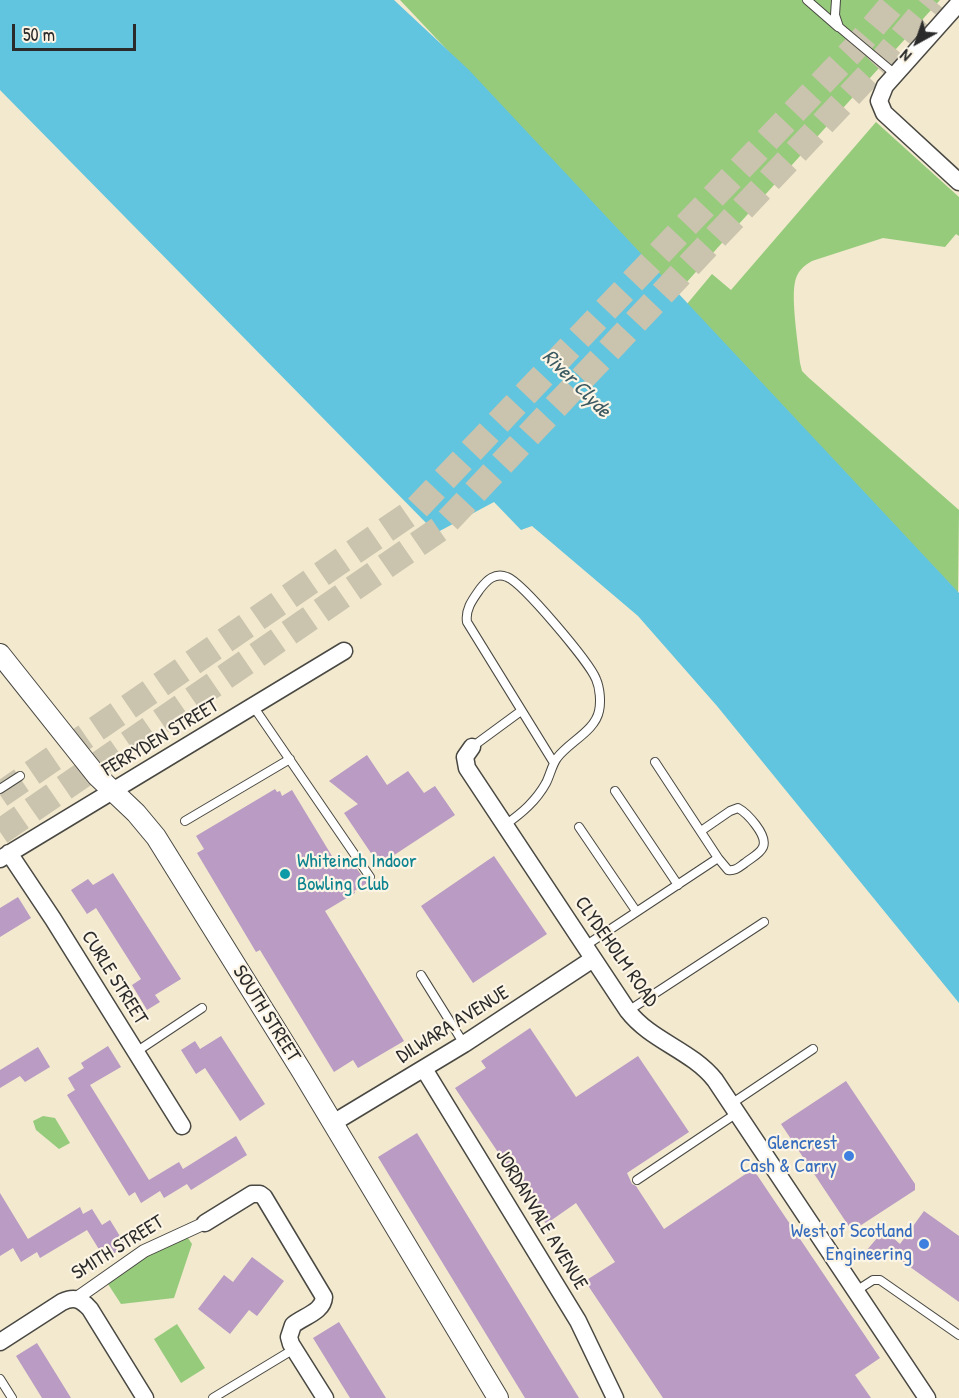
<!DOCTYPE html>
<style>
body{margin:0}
#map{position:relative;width:959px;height:1398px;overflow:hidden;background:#f2e9ce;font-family:"Patrick Hand",sans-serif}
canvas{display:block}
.north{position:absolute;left:887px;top:12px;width:60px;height:60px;-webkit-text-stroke:4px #fcf5e5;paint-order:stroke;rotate:220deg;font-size:16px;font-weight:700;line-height:24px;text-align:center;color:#2b2b2b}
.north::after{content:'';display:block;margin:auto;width:21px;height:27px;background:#2b2b2b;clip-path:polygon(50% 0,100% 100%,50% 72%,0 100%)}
.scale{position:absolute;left:12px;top:24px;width:124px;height:27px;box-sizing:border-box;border:3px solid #2b2b2b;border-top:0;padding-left:8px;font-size:18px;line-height:21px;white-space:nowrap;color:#2b2b2b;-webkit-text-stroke:4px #fcf5e5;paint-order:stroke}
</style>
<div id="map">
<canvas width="959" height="1398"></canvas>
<div class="north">N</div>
<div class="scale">50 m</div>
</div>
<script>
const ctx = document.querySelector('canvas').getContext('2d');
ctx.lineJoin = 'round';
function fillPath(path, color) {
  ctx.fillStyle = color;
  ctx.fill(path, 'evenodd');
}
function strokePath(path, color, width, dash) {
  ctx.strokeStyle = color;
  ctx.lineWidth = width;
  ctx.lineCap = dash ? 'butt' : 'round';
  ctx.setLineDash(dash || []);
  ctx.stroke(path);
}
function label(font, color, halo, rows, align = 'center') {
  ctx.font = font + ' "Patrick Hand",sans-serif';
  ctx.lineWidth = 4.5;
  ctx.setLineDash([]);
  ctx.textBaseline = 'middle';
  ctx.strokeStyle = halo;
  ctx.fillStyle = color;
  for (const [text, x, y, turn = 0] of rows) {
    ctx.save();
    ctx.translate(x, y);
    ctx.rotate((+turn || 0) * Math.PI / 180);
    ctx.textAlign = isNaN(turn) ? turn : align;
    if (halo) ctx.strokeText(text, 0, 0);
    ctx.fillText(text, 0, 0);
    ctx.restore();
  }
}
const green = new Path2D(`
 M400,0H940L677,293Z
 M876,122L959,197V236L956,234L945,247L883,238L812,261C803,266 797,272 795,282C791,299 798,344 800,363L802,371L809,378L959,510L958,593L687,304L712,274L731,290Z
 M43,1116L55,1118L70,1143L59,1149L36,1130L33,1121Z
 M184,1232L192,1244L174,1298L121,1304L106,1281Z
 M177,1324L205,1368L181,1383L154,1339Z`);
const water = new Path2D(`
 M0,0H394L469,70L959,593V1003L717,706L638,616L532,526L521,530L494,502L436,533L0,90Z`);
const building = new Path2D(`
 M367,755L387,785L408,771L424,793L435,786L455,815L379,865L344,813L358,804L329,781Z
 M275,789L277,792L280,791L282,796L292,790L338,866L346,861L352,862L367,883L354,891L355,893L325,911L404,1041L358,1068L353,1060L334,1072L260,950L256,952L197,853L204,849L196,836Z
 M494,856L547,934L473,983L421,906Z
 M113,873L181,979L155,995L160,1002L147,1010L132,985L141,979L96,908L87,914L71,890L88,879L93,885Z
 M18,897L31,918L0,937V908Z
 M530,1028L576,1097L638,1056L689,1132L627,1173L632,1184L636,1186L664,1229L753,1169L880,1358L855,1375L871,1398H663L585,1281L615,1262L576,1203L546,1224L455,1088L486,1068L481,1061Z
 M221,1036L265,1104L240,1121L205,1068L196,1074L181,1050L195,1041L200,1049Z
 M108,1046L121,1067L90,1085L149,1180L179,1162L183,1169L236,1136L247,1155L191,1190L187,1184L164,1198L160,1191L141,1203L135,1192L129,1196L67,1095L75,1090L68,1078L84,1068L81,1063Z
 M38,1047L50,1067L25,1082L20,1076L0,1088V1070Z
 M846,1081L915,1184V1190L852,1231L781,1124Z
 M417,1133L579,1398H525L378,1157Z
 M0,1193L28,1239L80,1207L83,1214L92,1209L102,1225L110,1220L126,1246L105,1259L87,1230L40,1258L37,1252L21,1262L13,1248L0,1256Z
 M924,1211L959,1236V1302L885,1249L876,1260L866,1251L884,1230L900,1244Z
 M252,1257L284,1281L257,1316L249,1310L230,1334L198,1309L224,1275L233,1282Z
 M339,1322L386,1398H350L313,1338Z
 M37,1343L71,1398H42L16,1356Z`);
const primaryTunnel = new Path2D(`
 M0,795L415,510L856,47L896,0
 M0,832L441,528L880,63L933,0`);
const service = new Path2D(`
 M807,0L838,27
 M836,0L835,15L839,27L895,74
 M253,706L370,877
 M472,747L521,711
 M0,789L20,776
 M615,791L678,885
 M185,821L290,759
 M505,825C522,813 536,801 546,783C550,775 552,765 557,758C569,742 595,731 599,711C601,702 600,688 596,679C589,662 523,583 507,577C495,572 487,580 480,589C473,599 465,609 467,622L554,763
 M579,827L636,911
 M701,831L730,811L738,808C747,813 768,835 763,847C760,854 751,858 745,863C739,867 736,871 728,870L718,858
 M585,946L718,858L655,762
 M421,975L464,1044
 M628,1011L764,922
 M136,1052L202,1008
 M731,1104L813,1049
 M637,1180L737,1113
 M856,1291L873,1280H880L959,1335
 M0,1379L12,1398
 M213,1398L294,1349`);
const pedestrian = new Path2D(`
 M77,1298L144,1251L205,1223`);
const minor = new Path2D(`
 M959,3L885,86L879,101L884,113L959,182
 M472,747L465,757L467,768L628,1011C651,1041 691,1050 715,1080L927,1398
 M9,853L53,919L182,1126
 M0,859L344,651
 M424,1069L578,1321L615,1398
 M333,1123L464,1044L593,959
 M205,1223L252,1194H260L264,1197L324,1297C323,1312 304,1316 293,1325L289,1337L291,1344L325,1398
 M0,1342L62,1302C74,1296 81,1299 90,1309L145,1398`);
const tertiary = new Path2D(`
 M0,654L97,776L136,813L156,837L301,1070L498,1398`);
const markers = [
 [285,874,6,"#0f9aa8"],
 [849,1156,6,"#3f7fe0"],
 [924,1244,6,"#3f7fe0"]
];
const streetNames = [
 ["FERRYDEN STREET",161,738,-31],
 ["CLYDEHOLM ROAD",616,952,55],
 ["CURLE STREET",114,978,58],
 ["SOUTH STREET",266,1014,58],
 ["DILWARA AVENUE",453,1025,-32],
 ["JORDANVALE AVENUE",541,1220,59],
 ["SMITH STREET",118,1248,-32]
];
const cultureNames = [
 ["Whiteinch Indoor",297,862],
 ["Bowling Club",297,885]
];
const shopNames = [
 ["Glencrest",837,1144],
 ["Cash & Carry",837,1167],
 ["West of Scotland",912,1232],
 ["Engineering",912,1255]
];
const waterNames = [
 ["River Clyde",576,384,45]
];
fillPath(green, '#96cb7c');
fillPath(water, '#61c5df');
fillPath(building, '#b99bc3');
strokePath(primaryTunnel, '#cac3ad', 26, [26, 13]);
strokePath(service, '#494843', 10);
strokePath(pedestrian, '#494843', 14);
strokePath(minor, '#494843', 19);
strokePath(tertiary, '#494843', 22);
strokePath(service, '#fff', 8);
strokePath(pedestrian, '#fff', 12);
strokePath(minor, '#fff', 16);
strokePath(tertiary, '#fff', 20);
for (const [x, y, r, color] of markers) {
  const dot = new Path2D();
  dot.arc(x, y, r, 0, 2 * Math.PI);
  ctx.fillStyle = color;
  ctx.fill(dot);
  strokePath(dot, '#fcf5e5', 2);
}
label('20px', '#2b2b2b', '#fcf5e5', streetNames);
label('20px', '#0d838f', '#fcf5e5', cultureNames, 'left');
label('20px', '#366cbe', '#fcf5e5', shopNames, 'right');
label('italic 21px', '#3b5961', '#fcf5e5', waterNames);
</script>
